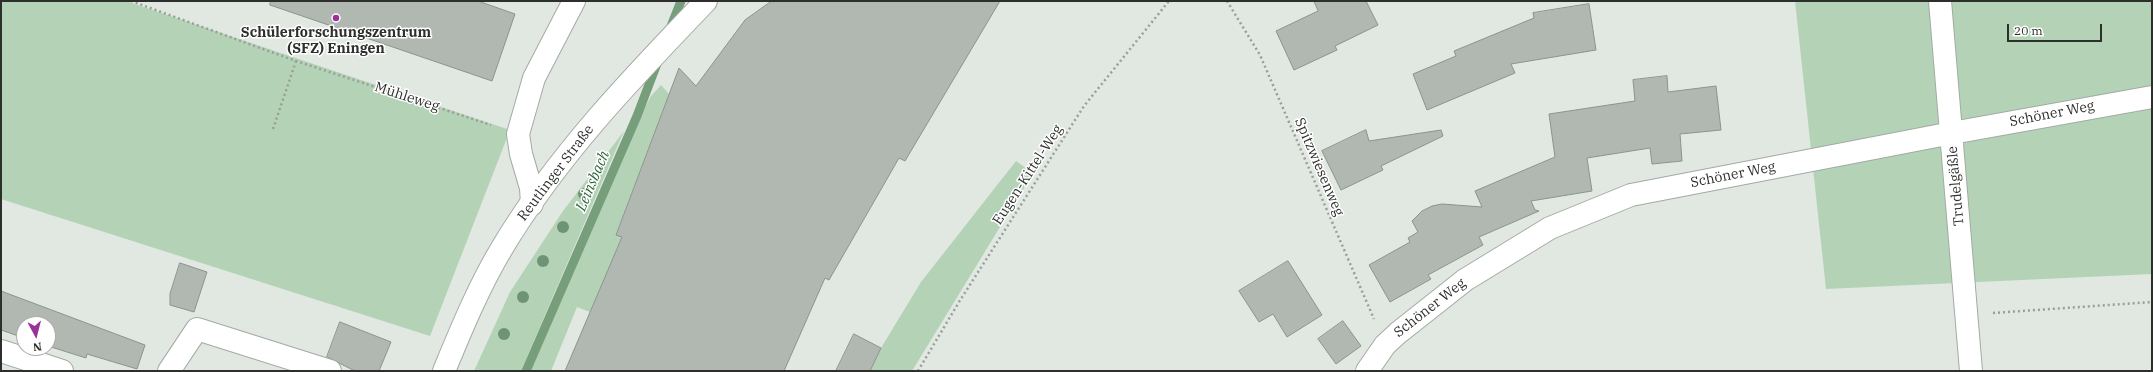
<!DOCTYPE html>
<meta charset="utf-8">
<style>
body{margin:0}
#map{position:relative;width:2153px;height:372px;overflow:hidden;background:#e0e8e1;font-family:"IBM Plex Serif",serif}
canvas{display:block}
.frame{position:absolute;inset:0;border:2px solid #2c2f2c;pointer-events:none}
.north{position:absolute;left:16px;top:316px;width:40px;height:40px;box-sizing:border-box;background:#fff;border:1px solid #abacab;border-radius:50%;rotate:173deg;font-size:11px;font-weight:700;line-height:16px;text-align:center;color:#2c2f2c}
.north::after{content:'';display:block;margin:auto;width:14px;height:18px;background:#973298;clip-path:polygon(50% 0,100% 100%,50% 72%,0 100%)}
.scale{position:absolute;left:2007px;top:24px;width:95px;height:18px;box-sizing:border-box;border:2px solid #2c2f2c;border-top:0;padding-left:5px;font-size:12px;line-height:14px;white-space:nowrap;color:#2c2f2c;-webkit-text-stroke:3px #fff;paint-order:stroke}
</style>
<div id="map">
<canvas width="2153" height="372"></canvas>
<div class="frame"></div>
<div class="north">N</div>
<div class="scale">20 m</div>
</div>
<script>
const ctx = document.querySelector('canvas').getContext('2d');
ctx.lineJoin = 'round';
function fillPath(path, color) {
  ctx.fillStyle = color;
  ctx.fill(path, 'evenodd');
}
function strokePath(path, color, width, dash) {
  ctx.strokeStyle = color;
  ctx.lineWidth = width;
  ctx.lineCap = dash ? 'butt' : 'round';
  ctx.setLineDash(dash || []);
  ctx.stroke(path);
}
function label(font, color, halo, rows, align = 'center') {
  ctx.font = font + ' "IBM Plex Serif",serif';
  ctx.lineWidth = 3;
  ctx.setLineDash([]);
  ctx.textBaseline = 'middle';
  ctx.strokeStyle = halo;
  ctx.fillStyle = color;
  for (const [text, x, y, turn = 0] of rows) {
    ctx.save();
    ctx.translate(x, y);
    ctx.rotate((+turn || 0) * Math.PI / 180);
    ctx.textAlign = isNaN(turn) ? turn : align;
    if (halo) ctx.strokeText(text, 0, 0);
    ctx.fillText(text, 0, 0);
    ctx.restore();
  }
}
const green = new Path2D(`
 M1,1H126L510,130L430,336L1,199Z
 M1795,1H2152V274L1826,289Z
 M661,85L669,94L616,234L622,237L590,312L577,307L551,371H530L639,118L651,96Z
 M624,131L521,371H474L510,292L563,211Z
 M1016,161L1033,173L912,371H870L881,348L921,282Z`);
const stream = new Path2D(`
 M670,29L681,1
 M526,371L637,116L658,61`);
const building = new Path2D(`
 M271,1H478L515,14L492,81L270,5Z
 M772,1H1000L905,161L899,158L829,280L825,278L784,371H565L622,237L616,235L679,68L696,86L745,20Z
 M1314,1H1366L1378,25L1335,46L1337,50L1294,70L1276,31L1318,11Z
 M1589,4L1596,50L1511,64L1515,73L1427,110L1413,74L1456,56L1454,51L1534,18L1533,13Z
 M1667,76L1668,92L1716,86L1721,130L1680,134L1682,161L1652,164L1650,148L1587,158L1592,191L1531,201L1535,210L1539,211L1479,237L1483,245L1428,275L1431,279L1390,302L1369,265L1410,242L1408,238L1418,232L1412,221L1422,211L1432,206L1442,204L1482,207L1475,191L1555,157L1549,114L1635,101L1633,80Z
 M1366,130L1369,141L1441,130L1443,136L1381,166L1383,170L1341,190L1322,151Z
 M1288,261L1322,315L1287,337L1273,314L1259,322L1239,291Z
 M180,263L207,272L194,312L170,305V294Z
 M1,291L145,345L137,369L87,354L86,358L48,346V324H24V338L1,330Z
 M1343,321L1361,346L1336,364L1318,339Z
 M340,322L391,342L379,371H355L327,357Z
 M854,334L881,348L870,371H836Z`);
const path = new Path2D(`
 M131,1L296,61L491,125
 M1227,1L1260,55L1374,319
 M273,129L296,61
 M1993,313L2152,302
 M918,371L959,302L1084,106L1169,1`);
const minor = new Path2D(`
 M1940,1L1971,371
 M532,204L531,188L521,154L518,134L534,78L574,1
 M1,351L62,371
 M169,371L197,329L330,371
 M1367,371L1385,345L1398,333L1465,280L1550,228L1631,195L1952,133L2152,97`);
const major = new Path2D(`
 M444,371C461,330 479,286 502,248C557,156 632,78 706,1`);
const trees = [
 [584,194],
 [563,227],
 [543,261],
 [523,297],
 [504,334]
];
const markers = [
 [336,18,4,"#973298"]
];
const poiNames = [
 ["Schülerforschungszentrum",336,33],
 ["(SFZ) Eningen",336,49]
];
const streetNames = [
 ["Mühleweg",407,97,18],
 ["Schöner Weg",2052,114,-11],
 ["Spitzwiesenweg",1319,167,67],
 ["Reutlinger Straße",556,173,-53],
 ["Eugen-Kittel-Weg",1028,175,-57],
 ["Schöner Weg",1733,175,-11],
 ["Trudelgäßle",1956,186,-95],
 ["Schöner Weg",1430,308,-38]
];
const waterNames = [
 ["Leinsbach",593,181,-67]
];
fillPath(green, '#b4d3b6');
strokePath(stream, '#779e7b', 9);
fillPath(building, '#b1b8b1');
strokePath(building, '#8c938c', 1);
strokePath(minor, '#a3aaa4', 24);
strokePath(major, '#a3aaa4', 24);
strokePath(path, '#989e98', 2.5, [2, 3]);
strokePath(minor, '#fff', 22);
strokePath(major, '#fff', 22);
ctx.fillStyle = '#6f9377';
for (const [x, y] of trees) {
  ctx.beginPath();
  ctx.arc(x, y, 6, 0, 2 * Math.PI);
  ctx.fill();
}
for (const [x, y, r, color] of markers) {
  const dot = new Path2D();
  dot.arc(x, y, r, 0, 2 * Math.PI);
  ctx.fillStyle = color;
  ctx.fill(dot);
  strokePath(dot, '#fff', 1.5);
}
label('bold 14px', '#2c2f2c', '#fff', poiNames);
label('14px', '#2c2f2c', '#fff', streetNames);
label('italic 15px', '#2d6637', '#fff', waterNames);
</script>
